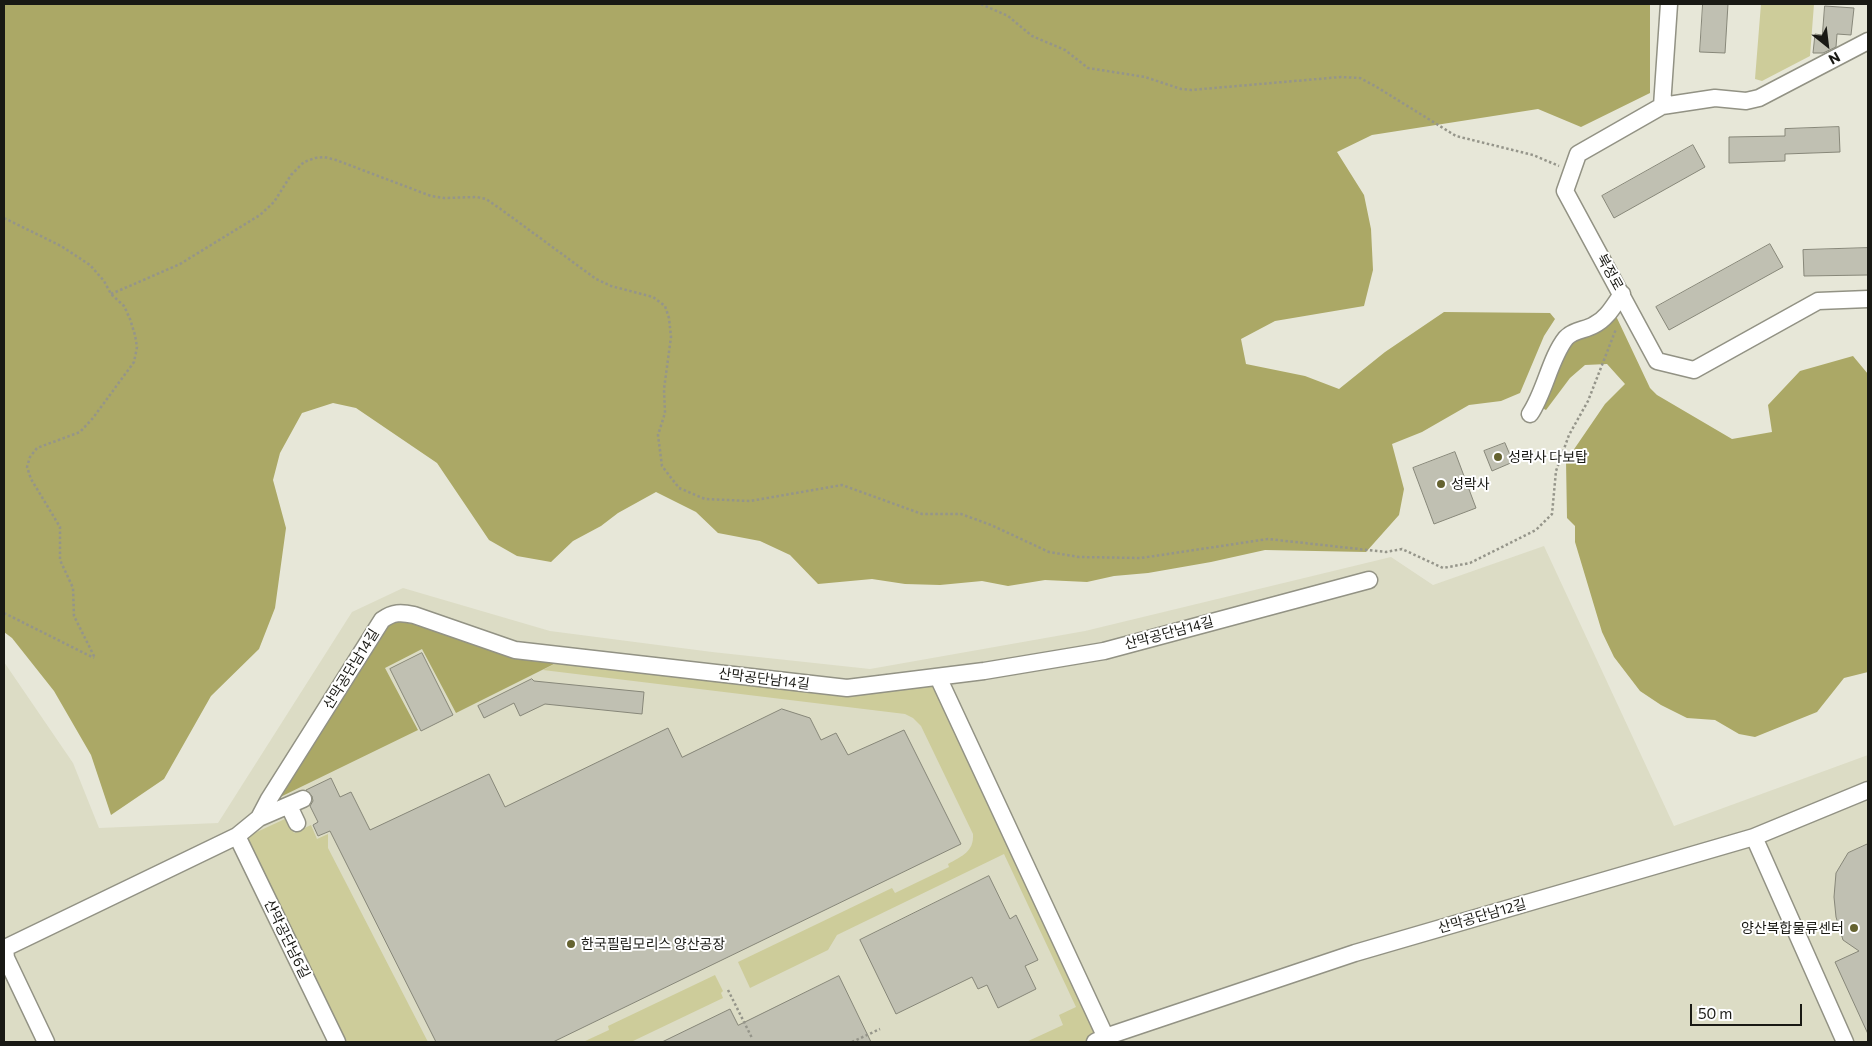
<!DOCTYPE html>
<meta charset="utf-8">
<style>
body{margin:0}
#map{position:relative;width:1872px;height:1046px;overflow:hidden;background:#e7e7d8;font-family:Commissioner,sans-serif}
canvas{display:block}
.frame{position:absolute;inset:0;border:5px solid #191914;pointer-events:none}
.north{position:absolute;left:1802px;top:20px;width:50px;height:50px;-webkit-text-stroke:4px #fff;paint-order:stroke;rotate:151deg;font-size:14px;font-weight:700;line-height:20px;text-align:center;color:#191914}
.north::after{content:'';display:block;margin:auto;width:18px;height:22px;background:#191914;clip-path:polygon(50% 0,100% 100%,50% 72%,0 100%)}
.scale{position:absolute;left:1690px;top:1004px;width:112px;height:22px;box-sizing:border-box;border:2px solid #191914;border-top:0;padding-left:6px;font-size:15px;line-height:18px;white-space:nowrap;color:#191914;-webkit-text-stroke:4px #fff;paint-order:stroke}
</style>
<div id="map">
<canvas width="1872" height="1046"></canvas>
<div class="frame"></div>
<div class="north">N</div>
<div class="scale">50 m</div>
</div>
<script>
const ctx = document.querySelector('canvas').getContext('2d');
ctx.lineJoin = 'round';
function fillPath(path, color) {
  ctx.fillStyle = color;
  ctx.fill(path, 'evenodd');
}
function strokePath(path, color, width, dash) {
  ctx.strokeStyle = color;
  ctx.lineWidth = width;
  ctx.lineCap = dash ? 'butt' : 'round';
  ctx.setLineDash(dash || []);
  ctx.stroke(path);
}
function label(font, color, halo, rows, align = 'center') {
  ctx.font = font + ' Commissioner,"Noto Sans KR",sans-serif';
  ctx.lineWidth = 4;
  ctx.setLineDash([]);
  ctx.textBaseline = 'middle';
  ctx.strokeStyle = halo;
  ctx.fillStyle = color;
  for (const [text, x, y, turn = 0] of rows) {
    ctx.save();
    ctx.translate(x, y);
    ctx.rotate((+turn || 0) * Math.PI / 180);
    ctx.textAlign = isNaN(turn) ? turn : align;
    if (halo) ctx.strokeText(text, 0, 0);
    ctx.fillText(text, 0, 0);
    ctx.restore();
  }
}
const built = new Path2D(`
 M1544,546L1674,826L1868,755V1042H4V662L73,763L99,828L218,823L352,612L403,588L550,631L712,652L870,669L1085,631L1391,557L1433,585Z`);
const green = new Path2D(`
 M1761,4H1814L1810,56L1762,81L1755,79Z
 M570,656L847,688L938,677L1105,1037L1095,1042H1026L1063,1025L1059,1015L1076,1007L1004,854L837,935L828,950L750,988L738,962L892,888L895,893L949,867L948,864C962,856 974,852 973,834L921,726L913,718L905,714L543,670Z
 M287,818L294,833L311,825L317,839L328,834V848L428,1042H340L246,837Z
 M715,975L723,991L721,993L723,998L631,1042H583L609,1030L608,1026Z`);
const forest = new Path2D(`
 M4,4H1650V93L1581,127L1538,109L1372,135L1337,152L1364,195L1371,229L1373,270L1364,306L1275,321L1241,339L1246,364L1305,376L1339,389L1385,352L1444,312L1550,313L1555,319L1544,336L1520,393L1501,401L1469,405L1422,432L1392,444L1404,489L1399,515L1366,552L1265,550L1211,562L1148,573L1114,576L1087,582L1045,580L1008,586L982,581L940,585L905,584L872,579L818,584L790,555L760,541L718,533L696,512L656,492L618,513L601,526L573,541L551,562L517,556L489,540L437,463L356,408L333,403L302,413L280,453L273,480L286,528L275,608L259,649L211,696L164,779L111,815L91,755L54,691L12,638L4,632Z
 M1616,316L1650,388L1657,395L1732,439L1772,432L1768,405L1800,371L1853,356L1868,374V672L1844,678L1817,712L1755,737L1739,734L1715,720L1687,718L1661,705L1640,691L1614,657L1602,632L1575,542V526L1567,518L1566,461L1605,404L1625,384L1607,364L1585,365L1570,378L1546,410L1542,408L1567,345Z
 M389,614L570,656L456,713L422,649L385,668L418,730L272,801Z`);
const building = new Path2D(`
 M1703,4H1728L1725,53L1700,52Z
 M1825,6L1854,8L1851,35L1837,34L1836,47L1823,53H1813L1815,34L1822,35Z
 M1839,127L1840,152L1785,154V161L1729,163V137L1785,136V129Z
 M1693,145L1705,167L1614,218L1602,196Z
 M1770,244L1783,267L1669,330L1656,307Z
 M1868,248V275L1804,276L1803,250Z
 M1505,443L1513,462L1492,471L1484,451Z
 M1455,452L1476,508L1434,524L1413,468Z
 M422,653L453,715L421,731L390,669Z
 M532,679L534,681L644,692L642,714L545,704L520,716L514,703L484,718L478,706Z
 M782,709L810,718L821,740L836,733L848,755L904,730L961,844L553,1042H436L330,831L318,836L313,825L318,822L310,806L313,801L312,796L306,790L331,778L340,797L351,792L370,830L489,774L505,807L668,728L682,757Z
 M1868,844V1034L1835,962L1859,951L1843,940L1836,917L1834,897L1836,873L1848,853Z
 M989,876L1010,919L1016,915L1038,960L1025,966L1036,989L998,1008L987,985L978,989L972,977L896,1014L860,940Z
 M839,976L871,1042H662L730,1009L738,1025Z`);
const path = new Path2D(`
 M981,4L1008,16L1032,36L1065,50L1088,68L1145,77L1181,89L1191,90L1341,77L1360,78L1375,86L1456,136L1533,155L1559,166
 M4,218L61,246L90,265L104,281L111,294L124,306L130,319L135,335L137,347L134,362L93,418L80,432L37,448L30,457L27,467L31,479L60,527V560L73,588L74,616L95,658
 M111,294L180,264L260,215L274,202L291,175L304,162L315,158L324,157L336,160L431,196L444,198L477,197L486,199L502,210L596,279L611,286L653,297L665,306L669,318L671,337L664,389L665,413L658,435L662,466L679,488L705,499L750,501L842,485L922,514H961L991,525L1049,552L1079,557L1141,558L1268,539L1386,552L1402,549L1443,568L1470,563L1536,530L1552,514L1556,471L1569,435L1588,401L1616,329
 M4,613L94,658
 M728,990L752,1038
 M852,1042L880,1029`);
const street = new Path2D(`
 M1868,41L1759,98L1746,101L1715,98L1662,106L1578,154L1565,191L1657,361L1694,370L1818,301L1868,299
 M1662,106L1669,4
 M1530,414C1545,392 1550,358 1566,338C1573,330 1586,330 1594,325C1607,319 1614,305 1622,294
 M938,677L1108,1042
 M289,806L297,823
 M259,818L303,799
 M237,836L337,1042
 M1754,837L1845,1042
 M46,1042L6,958L5,948L237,836L259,818L269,799L382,620C393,612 401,612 414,615L515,650L847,688L984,671L1104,651L1369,580
 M1095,1042L1105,1037L1355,953L1754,837L1868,790`);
const markers = [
 [1498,457,5,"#656330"],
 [1441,484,5,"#656330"],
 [1854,928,5,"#656330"],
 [571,944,5,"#656330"]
];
const streetNames = [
 ["북정로",1610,272,61],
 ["산막공단남14길",1169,633,-15],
 ["산막공단남14길",351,669,-58],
 ["산막공단남14길",764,679,7],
 ["산막공단남12길",1482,916,-16],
 ["산막공단남6길",287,939,64]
];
const poiNames = [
 ["성락사 다보탑",1508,457],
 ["성락사",1451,484],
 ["양산복합물류센터",1844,928,"right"],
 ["한국필립모리스 양산공장",581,944]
];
fillPath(built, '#dcdcc5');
fillPath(green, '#cdcc9a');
fillPath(forest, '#aba866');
fillPath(building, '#c0c0b2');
strokePath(building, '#878779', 1);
strokePath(street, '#929284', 19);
strokePath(path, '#95958a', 2.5, [2.5, 2.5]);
strokePath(street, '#fff', 16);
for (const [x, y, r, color] of markers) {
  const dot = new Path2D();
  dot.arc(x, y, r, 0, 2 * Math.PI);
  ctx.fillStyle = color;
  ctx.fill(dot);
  strokePath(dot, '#fff', 2);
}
label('14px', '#191914', '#fff', streetNames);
label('14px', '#191914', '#fff', poiNames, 'left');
</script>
